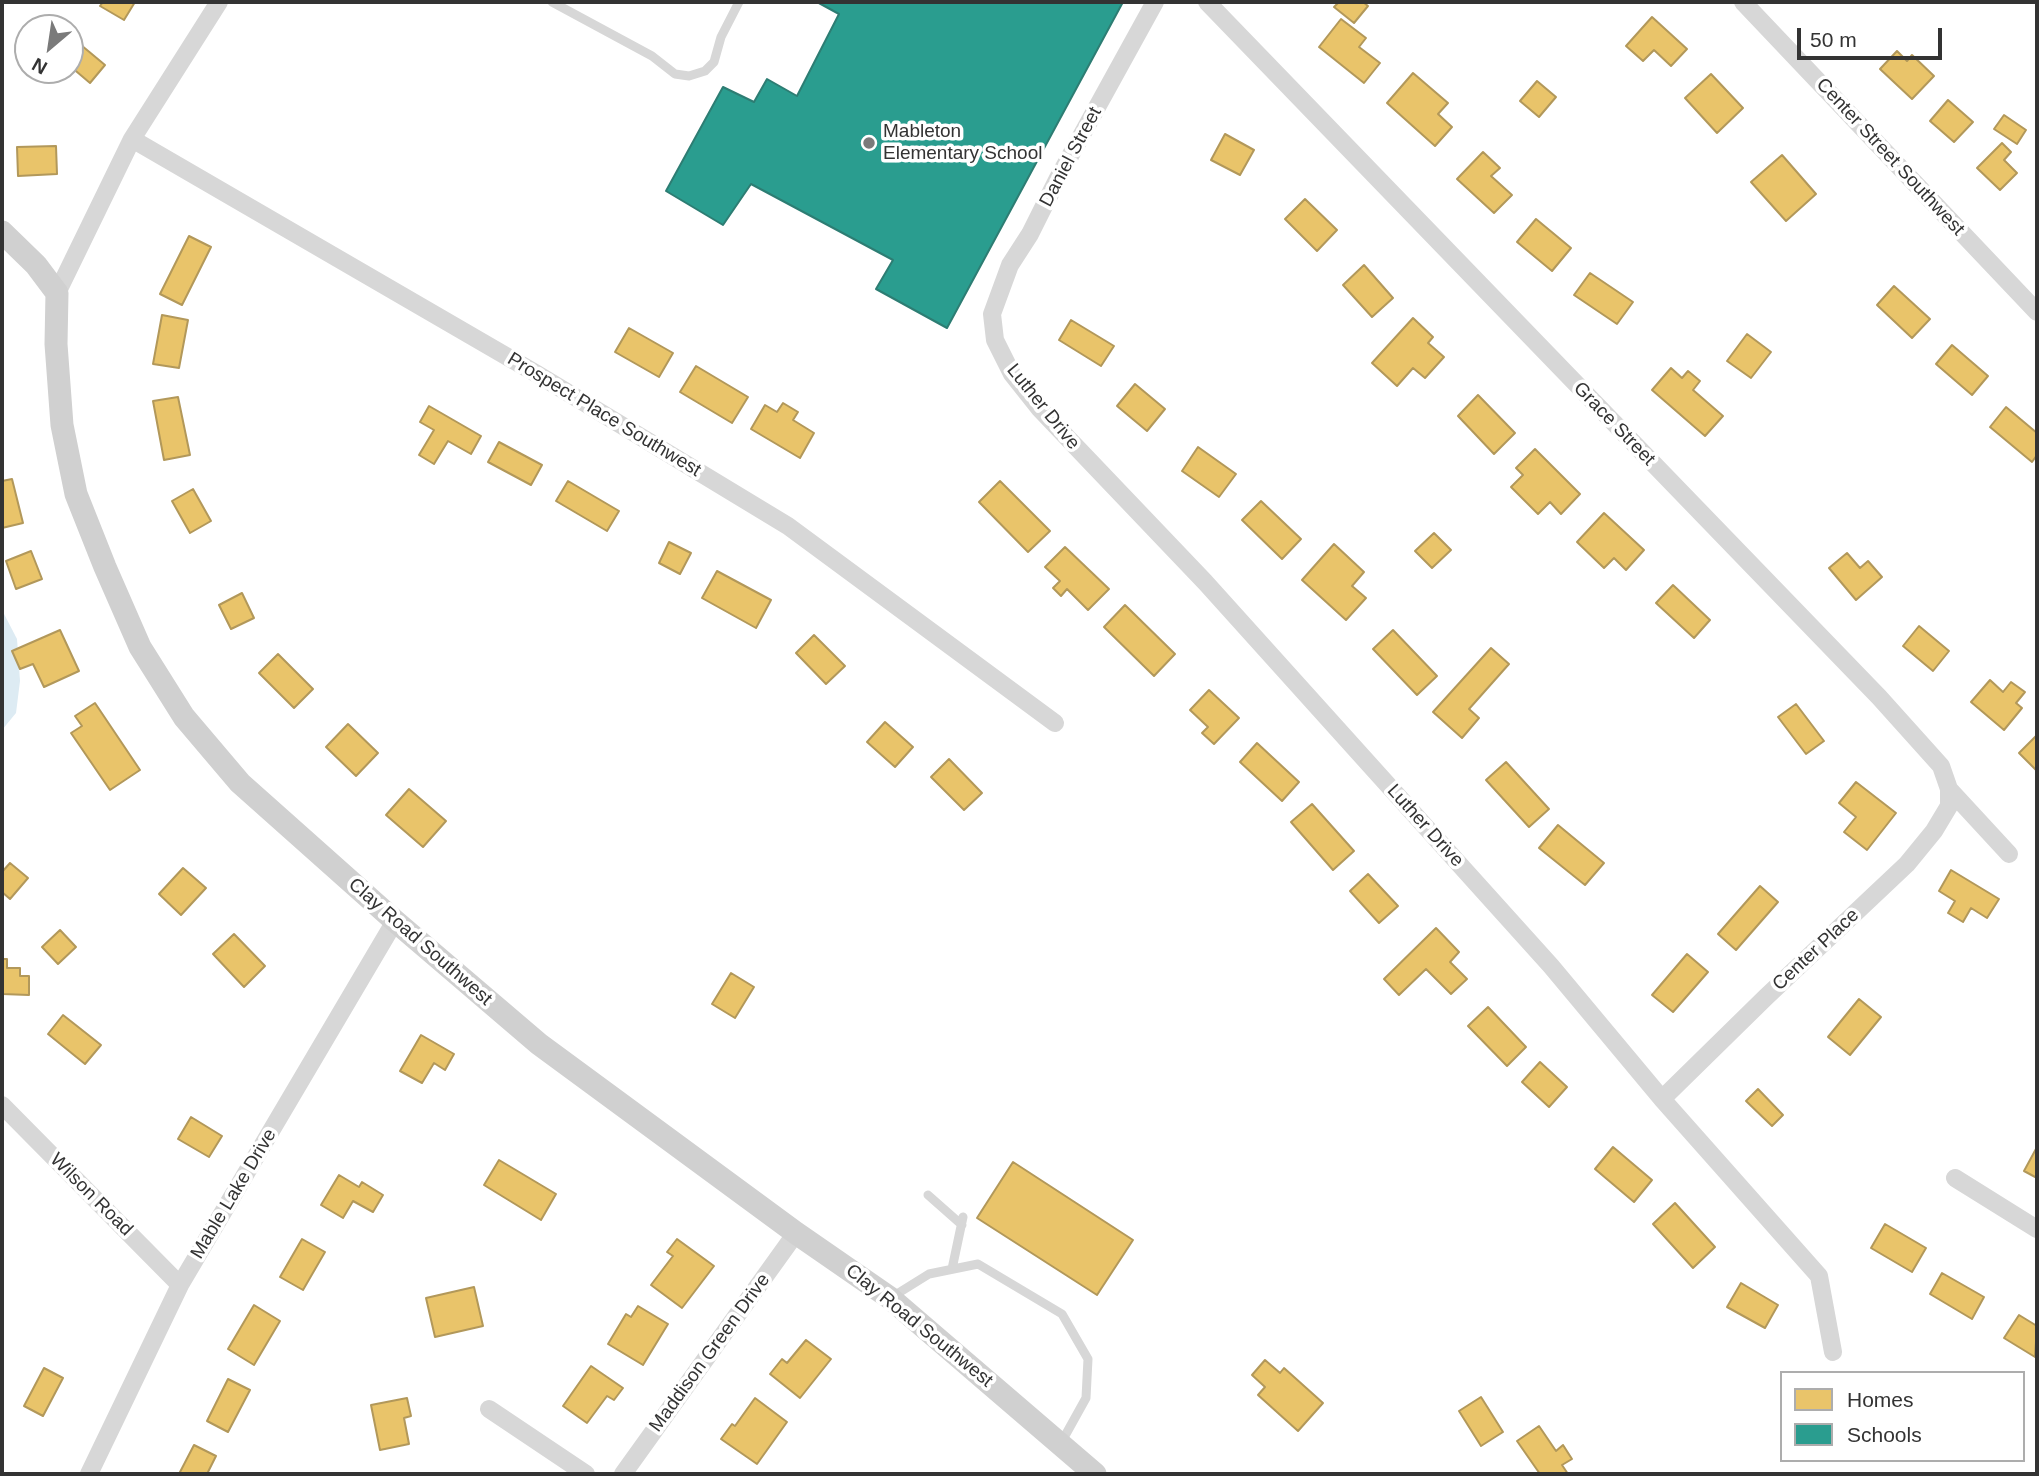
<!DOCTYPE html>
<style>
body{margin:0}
#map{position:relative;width:2039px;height:1476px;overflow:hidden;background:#fff;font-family:Arial,sans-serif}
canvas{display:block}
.frame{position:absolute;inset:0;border:4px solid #333;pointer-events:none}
.legend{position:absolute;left:1780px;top:1371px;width:245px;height:91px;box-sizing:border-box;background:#fff;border:2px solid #adadad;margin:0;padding:9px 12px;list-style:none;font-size:21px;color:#333}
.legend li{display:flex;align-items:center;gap:14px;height:35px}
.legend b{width:35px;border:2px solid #adadad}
.north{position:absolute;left:14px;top:14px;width:70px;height:70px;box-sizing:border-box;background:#fff;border:2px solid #adadad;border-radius:50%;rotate:209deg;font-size:19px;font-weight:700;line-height:28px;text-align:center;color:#333}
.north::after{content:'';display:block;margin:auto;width:24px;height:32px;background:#7a7a7a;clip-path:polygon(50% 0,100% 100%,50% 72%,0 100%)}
.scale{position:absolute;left:1797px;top:28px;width:145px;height:32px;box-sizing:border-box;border:4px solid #333;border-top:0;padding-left:9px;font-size:21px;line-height:24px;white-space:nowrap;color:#333;-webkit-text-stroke:5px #fff;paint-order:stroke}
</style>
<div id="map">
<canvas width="2039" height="1476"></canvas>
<div class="frame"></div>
<ul class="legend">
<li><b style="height:19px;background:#e9c46a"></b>Homes</li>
<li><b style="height:19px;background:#2a9d8f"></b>Schools</li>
</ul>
<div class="north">N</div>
<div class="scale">50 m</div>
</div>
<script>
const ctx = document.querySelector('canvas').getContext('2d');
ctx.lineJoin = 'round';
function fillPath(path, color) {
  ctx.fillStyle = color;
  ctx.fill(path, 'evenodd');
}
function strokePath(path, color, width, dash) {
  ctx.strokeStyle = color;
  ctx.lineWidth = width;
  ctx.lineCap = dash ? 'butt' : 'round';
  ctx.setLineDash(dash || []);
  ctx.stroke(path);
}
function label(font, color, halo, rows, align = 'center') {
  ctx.font = font + ' Arial,sans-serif';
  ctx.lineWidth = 7;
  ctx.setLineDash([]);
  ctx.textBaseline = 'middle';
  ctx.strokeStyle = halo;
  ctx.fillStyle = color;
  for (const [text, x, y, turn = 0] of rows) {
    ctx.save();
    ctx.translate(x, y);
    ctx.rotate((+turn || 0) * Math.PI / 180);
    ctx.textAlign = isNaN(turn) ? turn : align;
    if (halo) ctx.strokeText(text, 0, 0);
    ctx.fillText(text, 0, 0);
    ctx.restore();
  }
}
const water = new Path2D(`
 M2,610L17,639L20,681L16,713L2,730Z`);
const homes = new Path2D(`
 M103,2H135L124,20L100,6Z
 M1339,2H1363L1368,6L1354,23L1334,7Z
 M1652,17L1687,49L1671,66L1654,50L1643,61L1626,46Z
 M1341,19L1366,38L1359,47L1380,63L1364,83L1319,47Z
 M75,40L105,65L90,83L70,66V46Z
 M1897,51L1907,61L1912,55L1934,76L1912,99L1880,69Z
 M1413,73L1448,103L1438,114L1452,127L1435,146L1387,103Z
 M1711,74L1743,108L1717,133L1685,98Z
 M1537,81L1556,97L1539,117L1520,101Z
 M1948,100L1973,122L1954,142L1930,121Z
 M2004,115L2026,130L2017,144L1994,129Z
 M1225,134L1254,150L1240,175L1211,160Z
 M2002,143L2011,152L2004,160L2017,173L2000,190L1977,168Z
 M56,146L57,174L18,176L17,147Z
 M1483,152L1500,168L1491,176L1512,195L1494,213L1457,179Z
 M1782,155L1816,194L1786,221L1751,182Z
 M1305,199L1337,230L1317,251L1285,219Z
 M1536,219L1571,248L1552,271L1517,242Z
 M189,236L211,247L182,305L160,294Z
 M1364,265L1393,298L1372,317L1343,285Z
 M1590,273L1633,302L1617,324L1574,295Z
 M1894,286L1930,319L1912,338L1877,305Z
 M162,315L188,320L179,368L153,364Z
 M1413,318L1433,337L1428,343L1444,357L1425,378L1413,368L1397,386L1372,363Z
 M1071,320L1114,346L1101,366L1059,340Z
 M629,328L673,353L659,377L615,352Z
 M1747,334L1771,352L1751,378L1727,361Z
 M1952,345L1988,376L1972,395L1936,364Z
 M696,366L748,397L732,423L680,392Z
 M1671,368L1682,378L1688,371L1700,381L1693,390L1723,416L1705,436L1652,390Z
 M1135,384L1165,409L1147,431L1117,406Z
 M1478,395L1515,433L1494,454L1458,416Z
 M178,397L190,455L164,460L153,401Z
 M783,403L798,412L793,420L814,433L800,458L751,429L765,405L777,412Z
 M429,406L481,436L471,454L448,441L434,464L419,455L434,430L420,422Z
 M2006,407L2037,433V455L2032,462L1990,427Z
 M499,442L542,465L531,485L488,462Z
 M1198,447L1236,474L1219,497L1182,471Z
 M1535,449L1580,494L1561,514L1550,502L1538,514L1511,487L1523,475L1516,468Z
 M12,479L23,523L2,528V481Z
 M568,481L619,511L607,531L556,501Z
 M1000,481L1050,531L1028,552L979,502Z
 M193,489L211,521L190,533L172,501Z
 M1261,501L1301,539L1282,559L1242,520Z
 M1604,513L1644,550L1626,570L1614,558L1604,568L1577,542Z
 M1434,533L1451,550L1432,568L1415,551Z
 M669,542L691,553L680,574L659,563Z
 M1334,544L1364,572L1352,586L1366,598L1346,620L1302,580Z
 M1065,547L1109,589L1088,610L1067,589L1061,596L1053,588L1060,581L1045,567Z
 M31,551L42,579L16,589L6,561Z
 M1847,553L1860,568L1868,561L1882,577L1856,600L1829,568Z
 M717,571L771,600L756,628L702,598Z
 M1673,585L1710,620L1694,638L1656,603Z
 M242,593L254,618L231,629L219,605Z
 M1125,605L1175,654L1154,676L1104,627Z
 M1919,626L1949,651L1933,671L1903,646Z
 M60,630L79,671L44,687L33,664L20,669L12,651Z
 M1393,630L1437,676L1417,695L1373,649Z
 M814,635L845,666L826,684L796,653Z
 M1491,648L1509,664L1469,709L1479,718L1462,738L1433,712Z
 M278,654L313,689L294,708L259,673Z
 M1990,680L2003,692L2011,682L2025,692L2016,703L2022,708L2004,730L1971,702Z
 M1209,690L1239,718L1214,744L1202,733L1208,727L1190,710Z
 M95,703L140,770L110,790L71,733L82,726L75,716Z
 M1796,704L1824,741L1806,754L1778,717Z
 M885,722L913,747L895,767L867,742Z
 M348,724L378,753L356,776L326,747Z
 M2037,735V771L2019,753Z
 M1257,743L1299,782L1282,801L1240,762Z
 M949,759L982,793L964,810L931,777Z
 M1506,762L1549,809L1529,827L1486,780Z
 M1856,782L1896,813L1867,850L1844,832L1856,817L1839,803Z
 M409,789L446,821L423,847L386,815Z
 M1312,804L1354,851L1333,870L1291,822Z
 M1558,825L1604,863L1585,885L1539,848Z
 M10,863L28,878L10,899L2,892V872Z
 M183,868L206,888L181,915L159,894Z
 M1951,870L1999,899L1987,918L1971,908L1963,922L1948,913L1955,901L1939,891Z
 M1368,874L1398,906L1379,923L1350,891Z
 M1760,886L1778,902L1736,950L1718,934Z
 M1436,928L1459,952L1450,962L1467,979L1451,994L1426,969L1399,995L1384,979Z
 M60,930L76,947L58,964L42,947Z
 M234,934L265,966L244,987L213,954Z
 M1687,954L1708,972L1673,1012L1652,995Z
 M2,959H7V968H20V976H29V995L2,994Z
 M731,973L754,987L735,1018L712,1004Z
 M1859,999L1881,1017L1850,1055L1828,1037Z
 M1488,1007L1526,1047L1507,1066L1468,1026Z
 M63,1015L101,1045L85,1064L48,1034Z
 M421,1035L454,1054L445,1070L434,1063L422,1083L400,1071Z
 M1540,1062L1567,1087L1549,1107L1522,1082Z
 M1758,1089L1783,1115L1772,1126L1746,1101Z
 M191,1117L222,1136L209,1157L178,1139Z
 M1613,1147L1652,1180L1634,1202L1595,1169Z
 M2037,1147V1178L2024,1171Z
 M499,1160L556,1194L541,1220L484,1185Z
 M1013,1162L1133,1240L1097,1295L977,1218Z
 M339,1175L359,1187L362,1182L383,1195L373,1212L353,1201L343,1218L321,1205Z
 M1675,1203L1715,1247L1693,1268L1653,1224Z
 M1885,1224L1926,1248L1912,1272L1871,1248Z
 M302,1239L325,1252L303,1290L280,1277Z
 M677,1239L714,1266L682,1308L651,1285L673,1256L667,1252Z
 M1942,1273L1984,1297L1972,1319L1930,1294Z
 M1741,1283L1778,1305L1765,1328L1727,1307Z
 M474,1287L483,1326L435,1337L426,1298Z
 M254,1305L280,1321L254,1365L228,1349Z
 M638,1306L668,1324L643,1365L608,1344L626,1314L631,1317Z
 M2019,1315L2037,1326L2035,1357L2004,1338Z
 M806,1340L831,1359L800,1398L770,1374L782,1359L787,1363Z
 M1265,1360L1280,1373L1284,1368L1323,1403L1298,1431L1258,1395L1265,1387L1252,1375Z
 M591,1366L623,1388L614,1400L607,1396L587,1423L563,1406Z
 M44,1368L63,1378L43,1416L24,1406Z
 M228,1379L250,1390L228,1432L207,1421Z
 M1481,1397L1503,1432L1481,1446L1459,1411Z
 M407,1398L411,1416L404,1418L409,1444L380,1450L371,1405Z
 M755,1398L787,1422L757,1464L721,1439L732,1424L735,1426Z
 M1539,1426L1556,1451L1563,1445L1572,1459L1562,1465L1568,1474H1540L1517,1441Z
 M194,1445L216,1456L207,1474H179Z`);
const schools = new Path2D(`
 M817,2H1123L947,328L876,289L893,260L751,184L723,225L666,191L723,87L754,102L767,79L797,96L839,14Z`);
const lane = new Path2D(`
 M552,2L652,56L675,74L689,76L705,71L714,62L721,37L739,2
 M928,1195L962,1225
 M952,1269L963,1217
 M892,1297L929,1274L978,1264L1062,1314L1088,1359L1086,1398L1061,1443`);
const street = new Path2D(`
 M1155,2L1058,178L1030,234L1010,265L992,314L995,340L1012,374L1039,408L1205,582L1551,966L1662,1099L1819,1276L1833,1352
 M1207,2L1879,697L1941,766L1949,789L2009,854
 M1743,2L2037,312
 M132,139L537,374L788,526L1055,723
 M57,293L132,139L219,2
 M1662,1099L1766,997L1907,864L1934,831L1949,806V789
 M2,1105L180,1285
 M1955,1178L2037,1229
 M489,1409L586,1474
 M89,1474L180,1285L395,921
 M623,1474L796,1233`);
const secondary = new Path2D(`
 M2,232L36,265L57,293L56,344L62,425L76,494L105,567L140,647L184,717L240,783L395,921L539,1044L796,1233L890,1298L1095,1474`);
const markers = [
 [869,143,7,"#7a7a7a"]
];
const poiNames = [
 ["Mableton",883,132],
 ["Elementary School",883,154]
];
const streetNames = [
 ["Daniel Street",1071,157,-62],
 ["Center Street Southwest",1890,157,47],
 ["Luther Drive",1043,407,51],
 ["Prospect Place Southwest",604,415,31],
 ["Grace Street",1614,424,46],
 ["Luther Drive",1425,826,48],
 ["Clay Road Southwest",420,942,41],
 ["Center Place",1816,950,-43],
 ["Mable Lake Drive",234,1194,-59],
 ["Wilson Road",91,1195,45],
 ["Clay Road Southwest",919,1326,39],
 ["Maddison Green Drive",710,1353,-54]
];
fillPath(water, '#ddebf3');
fillPath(homes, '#e9c46a');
strokePath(homes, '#b2985a', 2);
fillPath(schools, '#2a9d8f');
strokePath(schools, '#2d7d73', 2);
strokePath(lane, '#d7d7d7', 9);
strokePath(street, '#d7d7d7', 18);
strokePath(secondary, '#d0d0d0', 23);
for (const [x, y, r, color] of markers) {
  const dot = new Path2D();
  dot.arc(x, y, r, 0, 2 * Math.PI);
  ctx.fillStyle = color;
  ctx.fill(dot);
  strokePath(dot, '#fff', 2.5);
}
label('19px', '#333', '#fff', poiNames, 'left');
label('19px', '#333', '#fff', streetNames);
</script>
